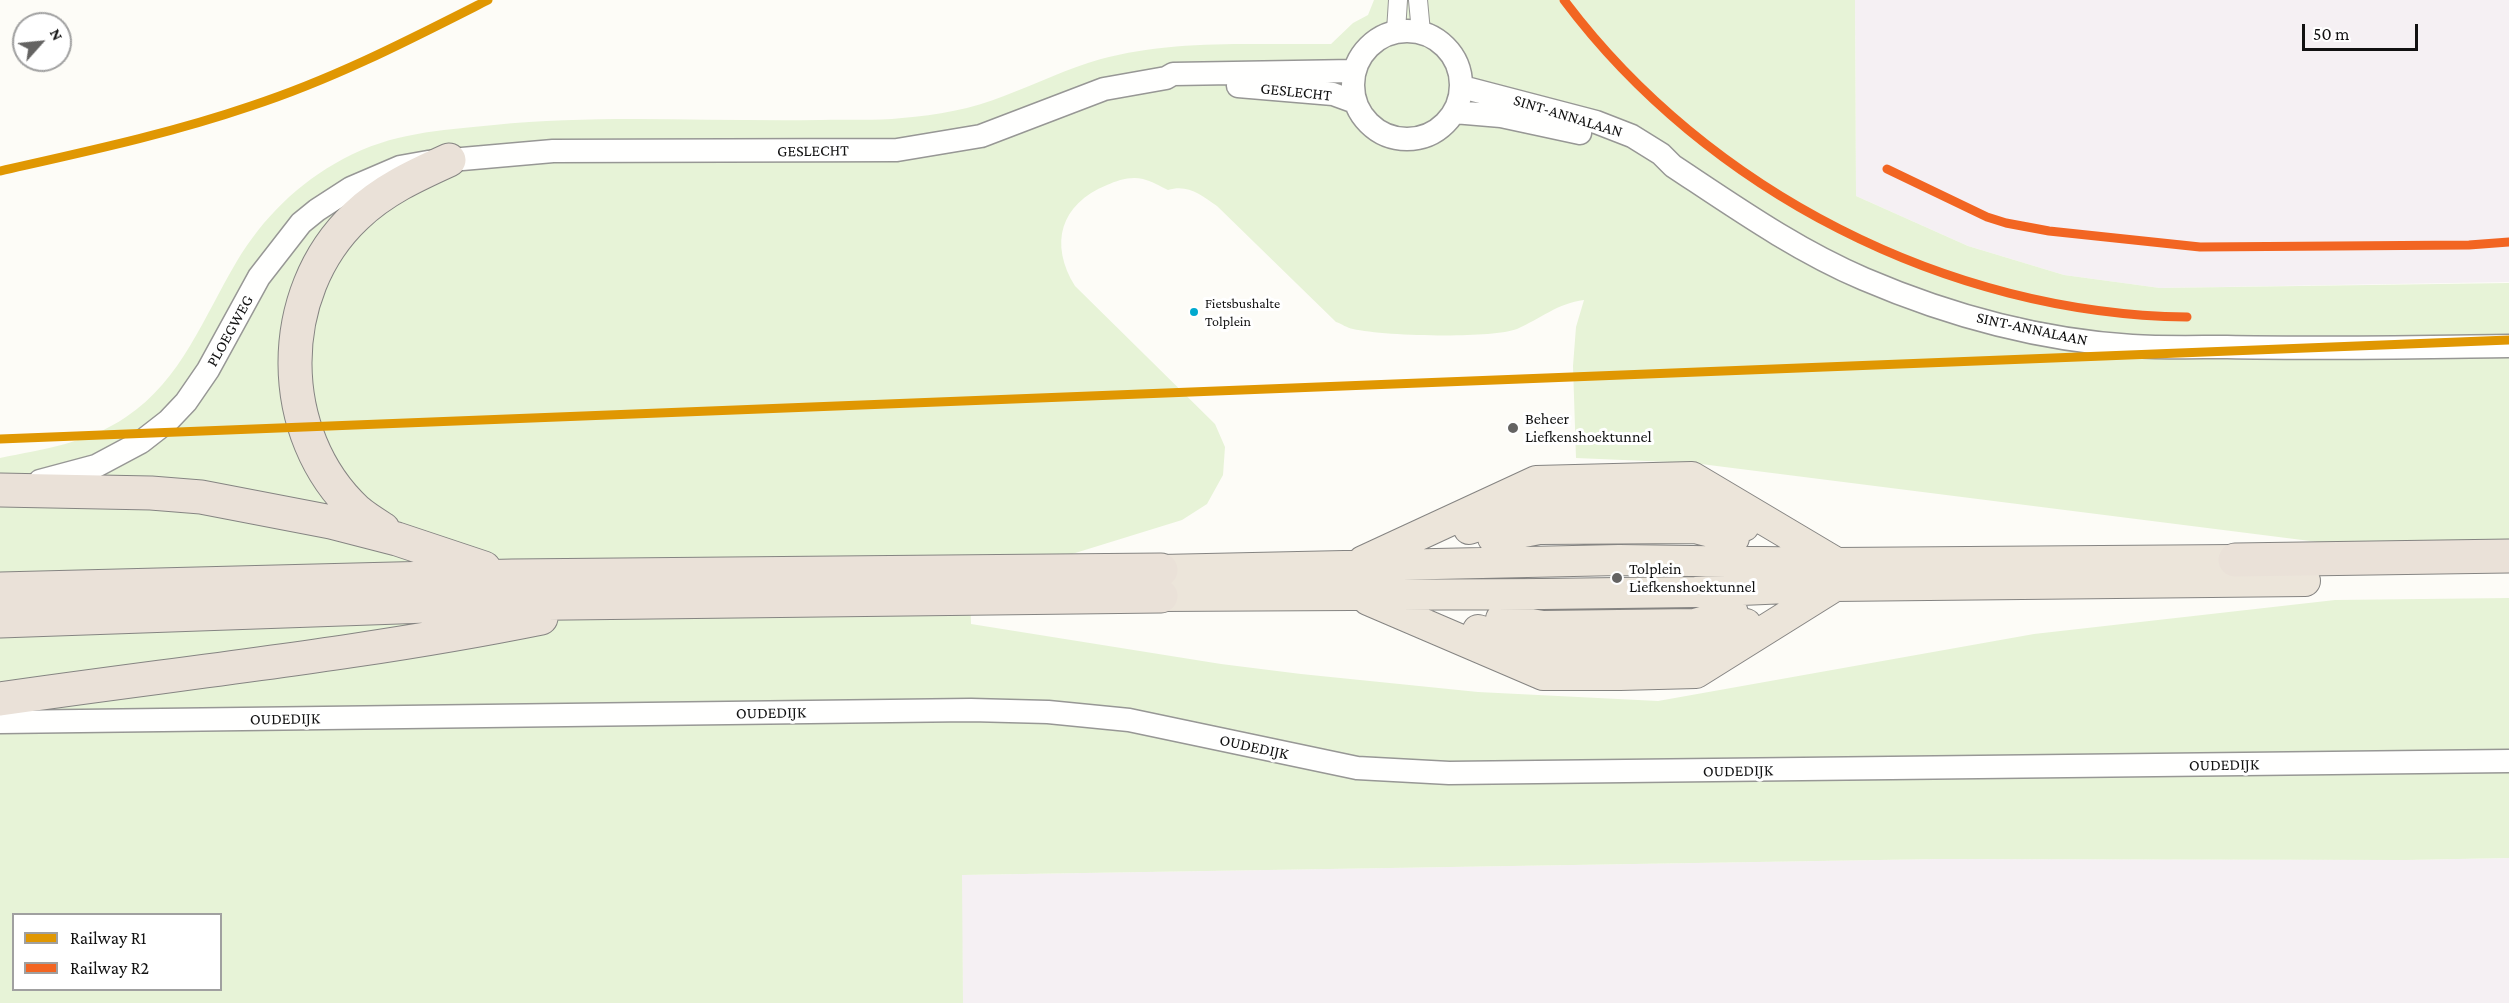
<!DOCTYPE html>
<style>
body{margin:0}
#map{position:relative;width:2509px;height:1003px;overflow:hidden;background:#fdfcf7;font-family:"Crimson Pro",serif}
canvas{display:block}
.legend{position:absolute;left:12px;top:913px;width:210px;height:78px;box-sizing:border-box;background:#fff;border:2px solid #a0a0a0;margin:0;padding:8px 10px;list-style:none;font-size:18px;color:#111}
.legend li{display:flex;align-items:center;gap:12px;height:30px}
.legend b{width:30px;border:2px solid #a0a0a0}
.north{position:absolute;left:12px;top:12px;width:60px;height:60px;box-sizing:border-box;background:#fff;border:2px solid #a0a0a0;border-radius:50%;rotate:63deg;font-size:16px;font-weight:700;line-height:24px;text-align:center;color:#111}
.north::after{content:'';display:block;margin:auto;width:21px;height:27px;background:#646362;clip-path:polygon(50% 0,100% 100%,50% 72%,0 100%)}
.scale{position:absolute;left:2302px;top:24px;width:116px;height:27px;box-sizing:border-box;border:3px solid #111;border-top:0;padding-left:8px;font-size:18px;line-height:21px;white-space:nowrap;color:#111;-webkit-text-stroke:4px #fff;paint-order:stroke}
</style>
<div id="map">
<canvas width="2509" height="1003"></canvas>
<ul class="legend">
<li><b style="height:8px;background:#e09702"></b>Railway R1</li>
<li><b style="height:8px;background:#f26522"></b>Railway R2</li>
</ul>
<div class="north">N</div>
<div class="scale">50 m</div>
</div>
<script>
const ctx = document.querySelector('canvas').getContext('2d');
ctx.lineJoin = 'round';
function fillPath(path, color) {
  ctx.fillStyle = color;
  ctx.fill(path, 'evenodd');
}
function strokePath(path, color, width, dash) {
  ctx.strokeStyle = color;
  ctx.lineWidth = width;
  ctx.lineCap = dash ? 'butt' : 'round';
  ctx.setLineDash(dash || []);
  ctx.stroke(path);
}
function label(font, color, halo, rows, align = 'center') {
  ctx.font = font + ' "Crimson Pro",serif';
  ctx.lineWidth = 6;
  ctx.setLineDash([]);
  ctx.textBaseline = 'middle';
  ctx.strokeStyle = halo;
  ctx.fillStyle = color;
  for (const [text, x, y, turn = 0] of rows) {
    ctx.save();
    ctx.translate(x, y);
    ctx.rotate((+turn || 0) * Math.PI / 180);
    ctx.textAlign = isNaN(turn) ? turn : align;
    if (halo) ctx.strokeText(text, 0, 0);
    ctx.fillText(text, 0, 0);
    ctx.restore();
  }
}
const industrial = new Path2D(`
 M1855,0H2509V282L2160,288L2064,275L1968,246L1856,196Z
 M2509,858V1003H963L961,875L1939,859L2406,860Z`);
const green = new Path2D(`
 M1374,0H1855L1856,196L1968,246L2064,275L2160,288L2509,283V542L2334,544L1693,463L1576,458L1573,366L1576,327L1584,300C1558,303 1540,319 1517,329C1490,339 1383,336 1353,329C1347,328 1342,324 1336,322L1217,206C1201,195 1188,184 1168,190C1160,186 1151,181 1143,179C1131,176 1118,180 1107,185C1060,204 1049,244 1075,286L1215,424L1225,447L1223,475L1207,504L1182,520L1072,554L969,556L971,624L1221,664L1301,674L1478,692L1658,701L2034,634L2335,600L2509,598V858L2406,860L1939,859L962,875L963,1003H0V458C44,449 88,443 126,417C182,380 204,316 237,261C263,218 298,183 343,159C394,132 437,131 494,125C602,114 712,122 821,120C848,119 875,121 902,118C937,115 972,109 1004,96C1036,84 1068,68 1101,59C1173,39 1256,45 1331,44L1353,23L1368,15ZM14,914H220V990H14Z`);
const minor = new Path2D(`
 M1418,0L1421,32
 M1396,31L1398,0`);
const tertiary = new Path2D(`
 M1353 85a54 54 0 1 1 108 0a54 54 0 1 1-108 0Z
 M1238,86L1333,94L1355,102
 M1462,87L1596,122L1632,136L1661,154L1673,166C1735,207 1796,250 1864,279C1948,315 2041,340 2132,346C2164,348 2196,347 2227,347C2321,349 2415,347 2509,346
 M1454,112L1501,116L1580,133
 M40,481L96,466L141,442L168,421L186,402L208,370L259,277L301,223L317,210L351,188L400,167L428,162L553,151L897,150L981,136L1104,89L1166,78L1173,74L1354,71
 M0,722L971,710L1048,712L1129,720L1357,768L1449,773L2509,761`);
const trunk = new Path2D(`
 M1469,529L1539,507L1569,506H1695L1744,526
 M1493,538L1539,529L1695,528L1734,538
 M1363,561L1536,481L1692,477L1835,562
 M1161,570L1619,560L1835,563L2235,560
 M1161,596L1542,594L1695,592L1834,586L2305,581
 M1368,600L1543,675H1620L1696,673L1832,588
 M1501,619L1543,626L1695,624L1733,613
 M1478,630L1542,649L1695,646L1746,624`);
const motorway = new Path2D(`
 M0,490L151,493L201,497L331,522L397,539L484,568
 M383,529C375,524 365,518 357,511C275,435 274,293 356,216C383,190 416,175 449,160
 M2235,560L2509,556
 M0,589L512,576L1161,570
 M0,621L484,604L1161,596
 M0,699C180,673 363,654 541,618`);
const rail1 = new Path2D(`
 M0,171C84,152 169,134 251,106C334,79 411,39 488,0
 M0,439L2509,340`);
const rail2 = new Path2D(`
 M1564,0C1707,191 1948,314 2187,317
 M1887,169L1987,217L2006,223L2049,231L2200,247L2469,245L2509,242`);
const markers = [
 [1194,312,5,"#00a9ce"],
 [1513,428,6,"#646362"],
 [1617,578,6,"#646362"]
];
const busNames = [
 ["Fietsbushalte",1205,304],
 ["Tolplein",1205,322]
];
const streetNames = [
 ["GESLECHT",1296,92,6],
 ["SINT-ANNALAAN",1568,116,17],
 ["GESLECHT",813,151,-1],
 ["SINT-ANNALAAN",2032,329,12],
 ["PLOEGWEG",230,331,-61],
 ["OUDEDIJK",771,713,-1],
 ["OUDEDIJK",285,719,-1],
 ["OUDEDIJK",1254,747,12],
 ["OUDEDIJK",2224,765,-1],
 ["OUDEDIJK",1738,771,-1]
];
const poiNames = [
 ["Beheer",1525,419],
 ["Liefkenshoektunnel",1525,437],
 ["Tolplein",1629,569],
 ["Liefkenshoektunnel",1629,587]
];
fillPath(industrial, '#f5f0f3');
fillPath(green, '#e7f3d7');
strokePath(minor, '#979795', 20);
strokePath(tertiary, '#979795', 25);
strokePath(trunk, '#858482', 32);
strokePath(motorway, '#858482', 35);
strokePath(minor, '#fffffe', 18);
strokePath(tertiary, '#fffffe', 22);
strokePath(trunk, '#ece5da', 30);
strokePath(motorway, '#eae1d8', 33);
strokePath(rail1, '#e09702', 9);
strokePath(rail2, '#f26522', 9);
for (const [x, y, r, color] of markers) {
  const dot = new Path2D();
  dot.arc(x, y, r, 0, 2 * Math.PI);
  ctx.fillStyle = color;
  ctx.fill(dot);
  strokePath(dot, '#fff', 2);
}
label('14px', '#111', '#fff', busNames, 'left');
label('16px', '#111', '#fff', streetNames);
label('16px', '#111', '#fff', poiNames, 'left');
</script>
